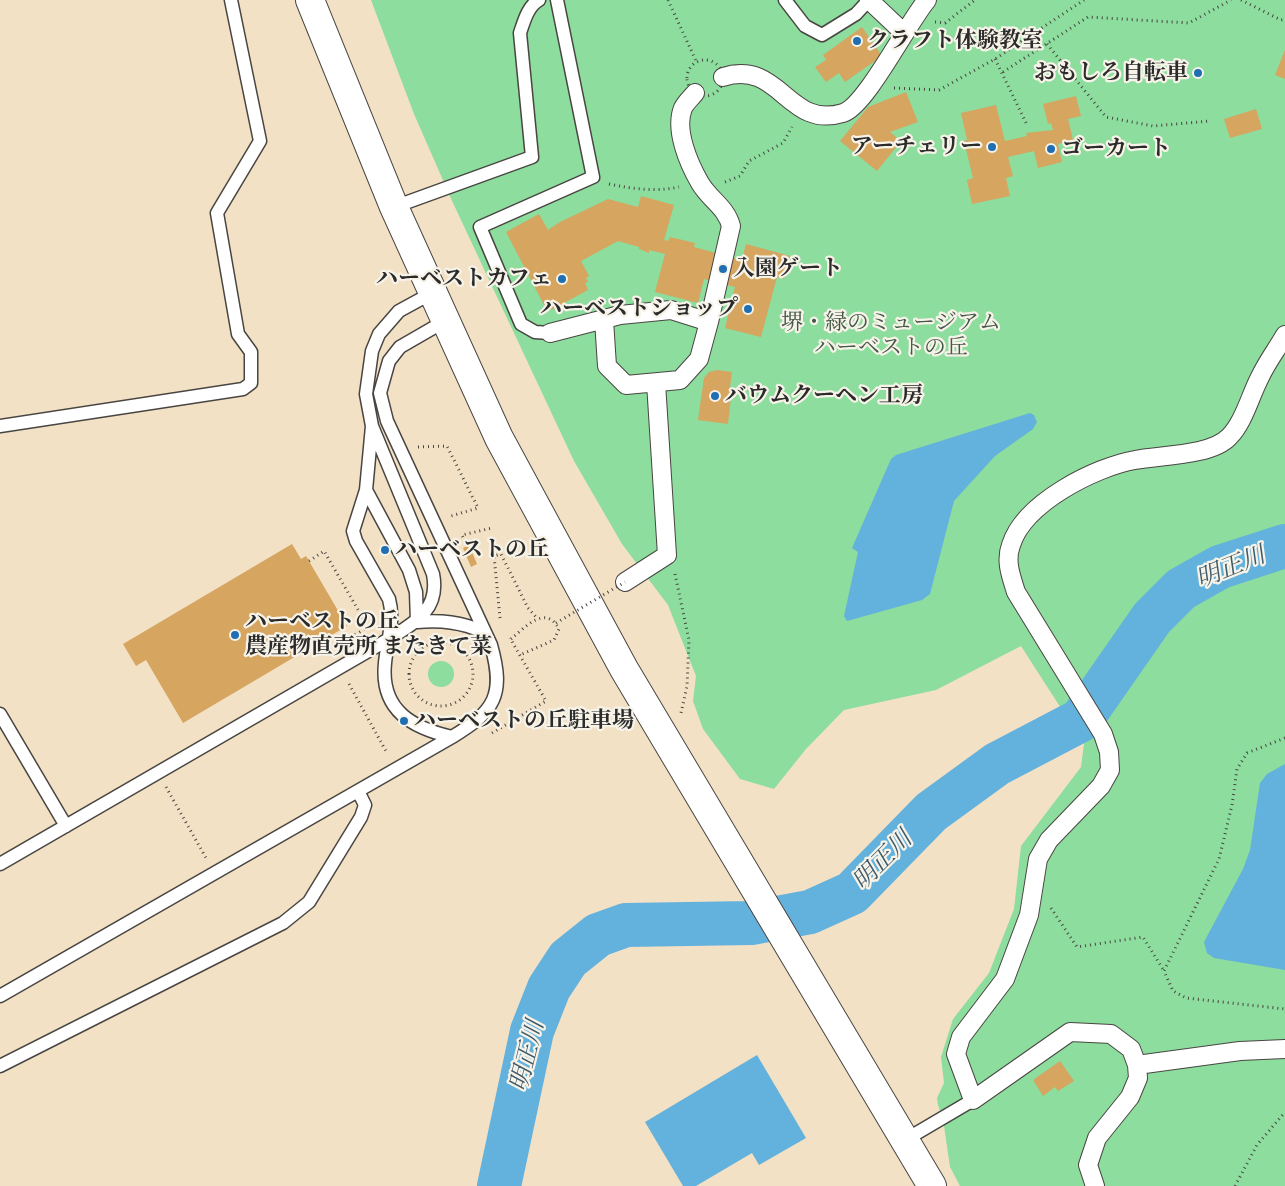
<!DOCTYPE html>
<meta charset="utf-8">
<style>
body{margin:0}
canvas{display:block;background:#f2e1c5}
</style>
<canvas width="1285" height="1186"></canvas>
<script>
const ctx = document.querySelector('canvas').getContext('2d');
ctx.lineJoin = 'round';
function fillPath(path, color) {
  ctx.fillStyle = color;
  ctx.fill(path, 'evenodd');
}
function strokePath(path, color, width, dash) {
  ctx.strokeStyle = color;
  ctx.lineWidth = width;
  ctx.lineCap = dash ? 'butt' : 'round';
  ctx.setLineDash(dash || []);
  ctx.stroke(path);
}
function label(font, color, halo, rows, align = 'center') {
  ctx.font = font + ' "EB Garamond","Noto Serif JP",serif';
  ctx.lineWidth = 4.5;
  ctx.setLineDash([]);
  ctx.textBaseline = 'middle';
  ctx.strokeStyle = halo;
  ctx.fillStyle = color;
  for (const [text, x, y, turn = 0] of rows) {
    ctx.save();
    ctx.translate(x, y);
    ctx.rotate((+turn || 0) * Math.PI / 180);
    ctx.textAlign = isNaN(turn) ? turn : align;
    if (halo) ctx.strokeText(text, 0, 0);
    ctx.fillText(text, 0, 0);
    ctx.restore();
  }
}
const green = new Path2D(`
 M371,0H1285V1186H960L950,1167L943,1119L938,1105L937,1098L944,1083L941,1057L953,1019L989,973L1014,909L1021,846L1081,767L1084,744L1021,646L936,690L844,710L806,749L774,789L740,779L703,729L693,701L696,676L668,605L622,544L574,461L453,203L414,114Z
 M428 674a13 13 0 1 1 26 0a13 13 0 1 1-26 0Z`);
const water = new Path2D(`
 M1030,413L1034,415L1037,422L1033,429L995,456L954,501L930,594L922,600L847,621L844,616L858,552L852,548L891,459L896,455Z
 M1285,764V970L1214,958L1207,953L1204,942L1243,869L1250,850L1260,783L1267,774Z
 M757,1055L806,1138L759,1165L752,1153L696,1186H683L645,1122Z`);
const river = new Path2D(`
 M499,1186L532,1031L549,988L568,959L598,935L626,925L751,923L810,912L852,893L931,812L997,764L1081,720L1152,618L1181,589L1220,567L1285,546`);
const building = new Path2D(`
 M862,27L882,56L845,82L839,73L826,82L815,67L826,60L823,55Z
 M1285,50V79L1275,75Z
 M906,92L918,122L890,132L901,141L877,171L840,141L868,107Z
 M1076,96L1081,116L1068,119L1073,140L1058,144L1062,162L1038,168L1034,151L1008,157L1013,176L1006,178L1010,196L972,204L967,180L973,178L964,141L967,140L961,113L996,105L1005,141L1027,136L1026,133L1053,130L1051,123L1048,124L1043,104Z
 M1256,109L1262,129L1230,138L1224,119Z
 M641,196L674,205L664,240L668,241L670,237L695,243L694,247L742,260L746,244L790,256L784,279L777,277L761,337L725,328L735,287L704,279L698,303L655,292L665,254L649,250V253L639,249V247L618,241L581,261L589,276L586,278L588,282L585,283L588,290L551,310L548,303L544,305L506,232L539,214L548,230L560,222L608,199L638,207Z
 M717,370L732,372L730,387L732,388L728,424L698,420L704,378L709,372Z
 M292,544L301,559L306,556L347,626L183,723L146,660L136,666L123,644Z
 M469,545L477,564L471,567L463,548Z
 M1060,1061L1074,1081L1058,1091L1055,1087L1043,1096L1033,1080Z`);
const path = new Path2D(`
 M668,0L697,63
 M1241,0L1281,20L1285,19
 M935,22L945,23L975,0
 M1047,44L1106,117L1153,126L1210,121
 M995,59L1027,125
 M687 78a18 18 0 1 1 36 0a18 18 0 1 1-36 0Z
 M1003,72L1088,17L1189,23L1231,0
 M894,88L939,90L995,59L1084,0
 M725,182L740,176L749,161L783,143L792,127
 M609,184C634,189 655,192 679,187
 M418,447L447,446L478,508L451,516
 M463,537L462,535L492,528
 M309,561L324,551L368,627L350,638
 M675,574L689,640L687,686L681,713
 M500,618L494,556L501,554L528,608L537,618
 M511,639C525,627 546,604 559,629L554,640L520,655
 M409 674a32 32 0 1 1 64 0a32 32 0 1 1-64 0Z
 M349,684L387,753
 M492,733L546,701L510,638
 M1285,738L1247,753L1237,769L1232,805L1219,859L1164,971L1173,991L1186,998L1285,1009
 M166,787L206,858
 M1051,908L1077,947L1143,937L1164,971
 M1235,1186L1257,1145L1285,1112`);
const service = new Path2D(`
 M785,0L805,26L822,35L856,14L869,0
 M394,207L532,157L520,33C524,21 528,6 539,0
 M550,333L535,332L521,324L480,227L593,177L557,0
 M0,426L243,389L251,383V352L238,334L217,213L260,141L231,0
 M372,426L366,490L353,531L356,541L389,599C395,621 387,641 385,663C380,711 413,728 452,737
 M366,490L409,570L416,592L417,622
 M417,622C441,620 461,622 484,632
 M0,714L66,826
 M0,864L389,639C416,622 440,609 433,574L372,426L366,394L372,351L379,334L399,311L432,293
 M0,996L452,737C495,711 505,695 491,645L387,421L380,393L389,361L400,347L445,321
 M0,1066L283,923L309,902L361,817L365,805L358,791
 M905,1140L973,1100`);
const pedestrian = new Path2D(`
 M869,0L904,33
 M723,77C781,59 787,130 843,113C866,106 908,22 927,0
 M695,93C691,98 686,102 683,108C674,130 689,164 700,183C710,200 726,207 731,226L709,322
 M550,333L620,315L671,310L709,322L699,359L680,380L626,385L607,366L604,320
 M625,582L667,555L656,383
 M1137,1065L1240,1051L1285,1049
 M1095,1186L1088,1165L1097,1138L1130,1097L1138,1078L1137,1065L1131,1049L1111,1034L1070,1032L973,1100L956,1054L961,1037L1005,979L1029,915L1038,859L1049,840L1101,786L1110,770L1109,752L1103,734L1016,592C1011,576 1005,561 1011,545C1024,503 1095,467 1135,460C1160,455 1211,456 1229,437C1244,422 1250,396 1260,377C1267,362 1277,349 1285,335`);
const tertiary = new Path2D(`
 M310,0L394,207L499,438L624,669L932,1186`);
const pathBridge = new Path2D(`
 M556,623L625,582`);
const markers = [
 [857,41,5,"#1f6fb2"],
 [1198,73,5,"#1f6fb2"],
 [992,147,5,"#1f6fb2"],
 [1051,149,5,"#1f6fb2"],
 [723,269,5,"#1f6fb2"],
 [562,279,5,"#1f6fb2"],
 [748,309,5,"#1f6fb2"],
 [715,396,5,"#1f6fb2"],
 [385,550,5,"#1f6fb2"],
 [235,635,5,"#1f6fb2"],
 [404,721,5,"#1f6fb2"]
];
const poiNames = [
 ["クラフト体験教室",867,41],
 ["おもしろ自転車",1188,73,"right"],
 ["アーチェリー",982,147,"right"],
 ["ゴーカート",1061,149],
 ["入園ゲート",733,269],
 ["ハーベストカフェ",552,279,"right"],
 ["ハーベストショップ",738,309,"right"],
 ["バウムクーヘン工房",725,396],
 ["ハーベストの丘",395,550],
 ["ハーベストの丘",245,622],
 ["農産物直売所 またきて菜",245,647],
 ["ハーベストの丘駐車場",414,721]
];
const parkNames = [
 ["堺・緑のミュージアム",891,323],
 ["ハーベストの丘",891,348]
];
const waterNames = [
 ["明正川",1231,568,-22],
 ["明正川",883,861,-45],
 ["明正川",528,1056,-76]
];
fillPath(green, '#8cdd9e');
fillPath(water, '#63b1dd');
strokePath(river, '#63b1dd', 44);
fillPath(building, '#d6a55f');
strokePath(service, '#494642', 15);
strokePath(pedestrian, '#494642', 20);
strokePath(tertiary, '#494642', 30);
strokePath(path, '#494642', 3, [1, 4]);
strokePath(service, '#fff', 12);
strokePath(pedestrian, '#fff', 18);
strokePath(tertiary, '#fff', 28);
strokePath(pathBridge, '#494642', 3, [1, 4]);
for (const [x, y, r, color] of markers) {
  const dot = new Path2D();
  dot.arc(x, y, r, 0, 2 * Math.PI);
  ctx.fillStyle = color;
  ctx.fill(dot);
  strokePath(dot, '#f7f3e8', 2);
}
label('bold 22px', '#2b2b2b', '#f7f3e8', poiNames, 'left');
label('22px', '#435848', '#f7f3e8', parkNames);
label('italic 24px', '#3f5a69', '#f7f3e8', waterNames);
</script>
